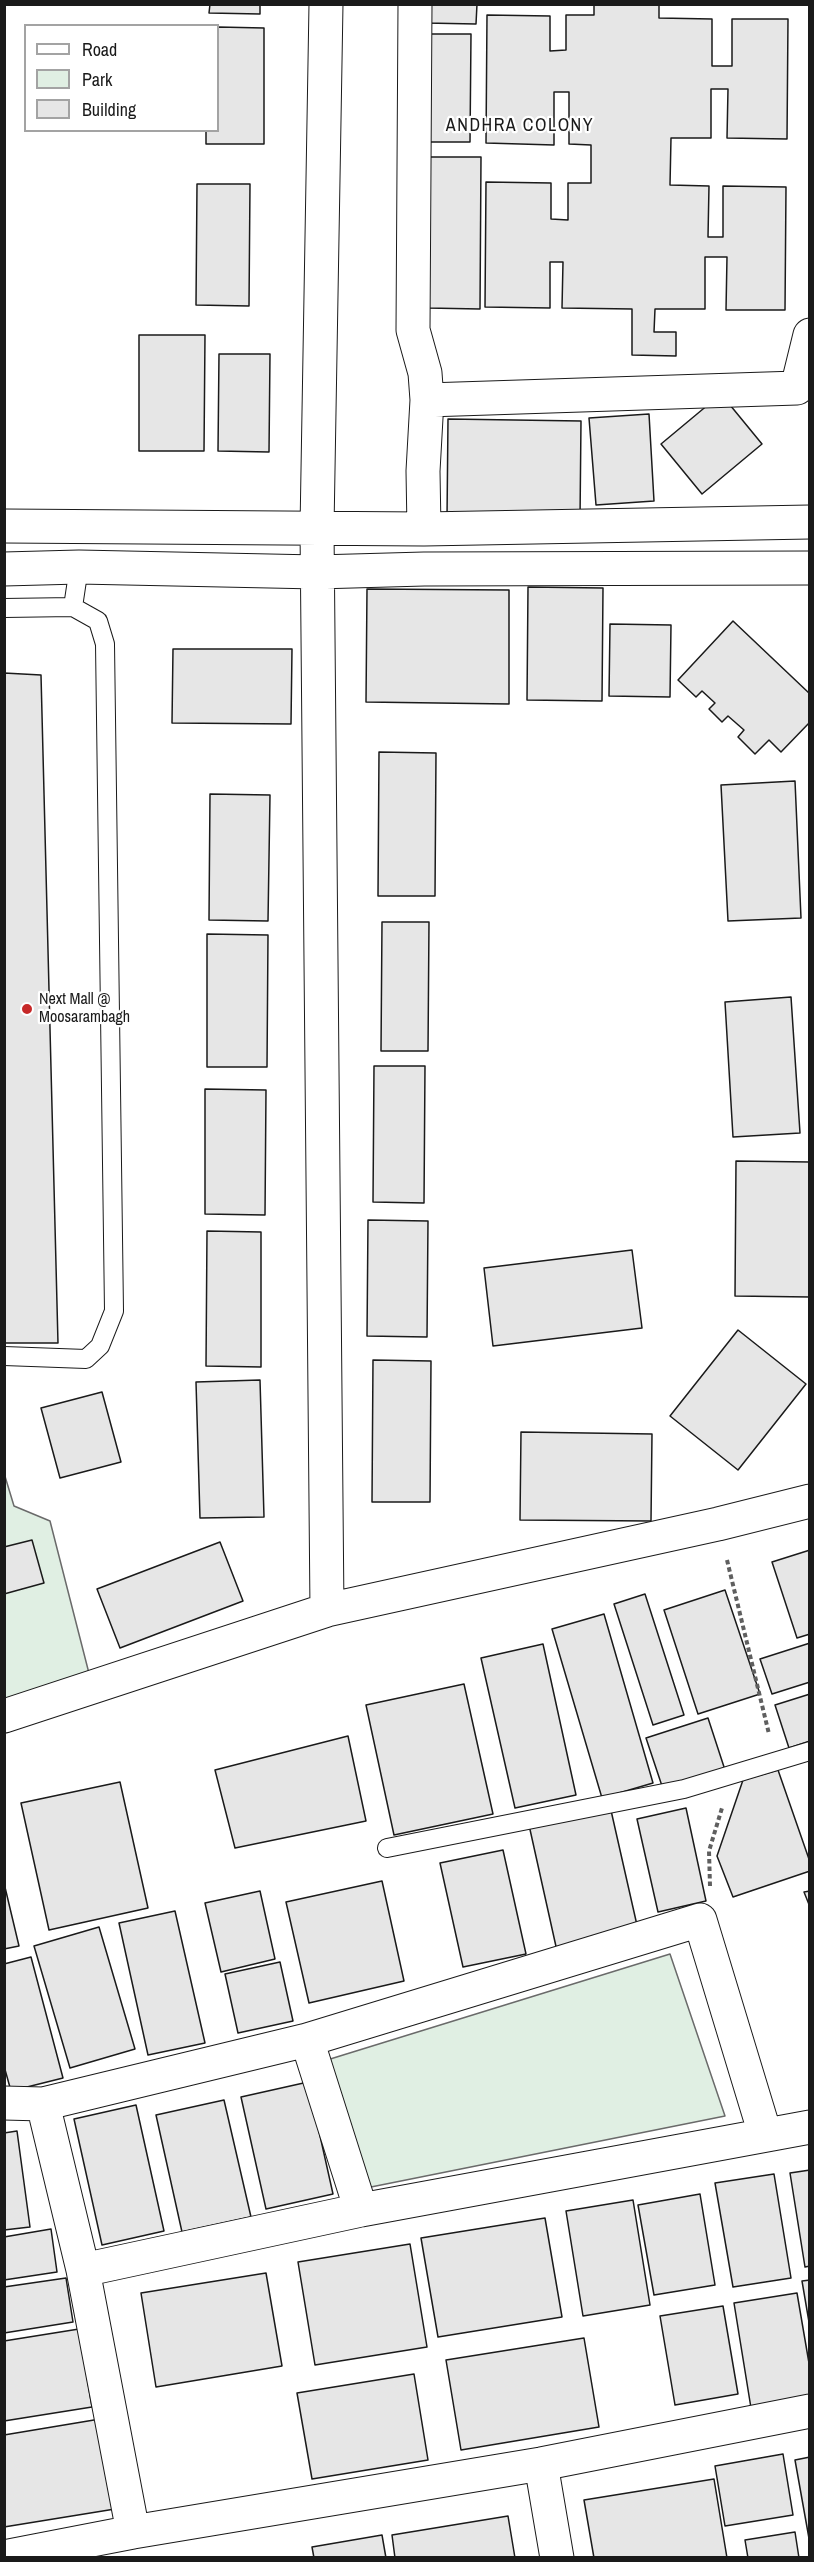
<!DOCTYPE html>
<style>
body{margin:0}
#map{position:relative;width:814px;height:2562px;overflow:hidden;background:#fff;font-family:"Archivo Narrow",sans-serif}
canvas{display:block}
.frame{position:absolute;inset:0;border:6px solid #1a1a1a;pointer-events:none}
.legend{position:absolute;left:24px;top:24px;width:195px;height:108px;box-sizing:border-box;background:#fff;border:2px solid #a3a3a3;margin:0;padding:8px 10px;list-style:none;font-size:18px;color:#1a1a1a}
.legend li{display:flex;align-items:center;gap:12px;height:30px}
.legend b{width:30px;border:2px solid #a3a3a3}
</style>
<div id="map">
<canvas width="814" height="2562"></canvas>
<div class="frame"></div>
<ul class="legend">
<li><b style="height:8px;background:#fff"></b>Road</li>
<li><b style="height:16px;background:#e0efe3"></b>Park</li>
<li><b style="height:16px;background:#e6e6e6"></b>Building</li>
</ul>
</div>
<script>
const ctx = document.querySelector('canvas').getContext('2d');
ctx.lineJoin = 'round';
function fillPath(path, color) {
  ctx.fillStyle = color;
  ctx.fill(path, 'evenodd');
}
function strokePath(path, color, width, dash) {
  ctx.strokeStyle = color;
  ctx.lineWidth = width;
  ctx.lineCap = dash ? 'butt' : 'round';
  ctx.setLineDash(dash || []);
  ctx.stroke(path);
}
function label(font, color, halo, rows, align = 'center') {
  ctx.font = font + ' "Archivo Narrow",sans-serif';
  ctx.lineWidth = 4.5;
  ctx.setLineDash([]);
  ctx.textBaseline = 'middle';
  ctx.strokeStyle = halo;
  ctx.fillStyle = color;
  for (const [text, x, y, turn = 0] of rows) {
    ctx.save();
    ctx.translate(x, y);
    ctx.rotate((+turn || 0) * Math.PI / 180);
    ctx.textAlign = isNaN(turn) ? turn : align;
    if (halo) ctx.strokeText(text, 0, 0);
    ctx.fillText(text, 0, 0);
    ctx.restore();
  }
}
const green = new Path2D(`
 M4,1473L14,1506L50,1521L92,1685L4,1709Z
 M670,1954L725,2116L366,2188L327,2060Z`);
const building = new Path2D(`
 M210,4H260V14L209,13Z
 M425,4H477L476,24L425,23Z
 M594,4H659V18L712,19V66H732V19H788L787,139L727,138L728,89H711V138H671L670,185L709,186L708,237H723V186L786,187L785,310H726L727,257H705V309H655L654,332H676V356L632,355V309L562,308L563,262H550V308L485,307L486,182L551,183V219L568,220V183H591V145L569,144V92H554V145L486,143L487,15L550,16V51L566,50V15H594Z
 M218,27L264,28V144H206V130H218Z
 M420,34H471L470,142H419Z
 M428,157H481L480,309L427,308Z
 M197,184H250L249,306L196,305Z
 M139,335H205L204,451H139Z
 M219,354H270L269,452L218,451Z
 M721,394L762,444L702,494L661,444Z
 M649,414L654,501L596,505L589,418Z
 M448,419L581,421L580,519L447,518Z
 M528,587L603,588L602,701L527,700Z
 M367,589L509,590V704L366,702Z
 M733,621L810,694V722L781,752L769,740L755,754L738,737L744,730L728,716L722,722L709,709L715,703L702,691L696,697L678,680Z
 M610,624L671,625L670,697L609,696Z
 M173,649H292L291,724L172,723Z
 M4,673L41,675L58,1343H4Z
 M379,752L436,753L435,896H378Z
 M795,781L801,918L728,921L721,785Z
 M210,794L270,795L268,921L209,920Z
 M382,922H429L428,1051H381Z
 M207,934L268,935L267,1067H207Z
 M791,997L800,1133L733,1137L725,1002Z
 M374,1066H425L424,1203L373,1202Z
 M205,1089L266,1090L265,1215L205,1214Z
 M736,1161L810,1162V1297L735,1296Z
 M368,1220L428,1221L427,1337L367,1336Z
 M207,1231L261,1232V1367L206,1366Z
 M632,1250L642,1328L493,1346L484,1268Z
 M738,1330L806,1384L738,1470L670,1416Z
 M373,1360L431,1361L430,1502H372Z
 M260,1380L264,1517L200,1518L196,1382Z
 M102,1392L121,1462L60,1478L41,1408Z
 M521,1432L652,1434L651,1521L520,1520Z
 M32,1540L44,1583L4,1594V1547Z
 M220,1542L243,1601L120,1648L97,1589Z
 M810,1550V1634L797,1638L772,1562Z
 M725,1590L760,1694L698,1714L664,1610Z
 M645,1594L684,1715L653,1725L614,1604Z
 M604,1614L653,1783L602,1798L552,1629Z
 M810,1643V1682L772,1694L760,1659Z
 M543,1644L576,1795L515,1808L481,1658Z
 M464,1684L493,1814L394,1835L366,1705Z
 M810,1694V1741L789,1748L775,1705Z
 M708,1718L725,1770L663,1789L646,1738Z
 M348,1736L366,1821L235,1848L215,1770Z
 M778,1770L810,1862V1871L733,1897L717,1856L743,1780Z
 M120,1782L148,1908L49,1930L21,1803Z
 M610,1806L639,1934L557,1951L529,1825Z
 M686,1808L706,1901L658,1912L637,1819Z
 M503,1850L526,1954L463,1967L440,1863Z
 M382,1881L404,1981L309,2003L286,1902Z
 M4,1883L19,1946L4,1949Z
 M260,1891L275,1959L221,1972L205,1903Z
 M810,1891V1907L804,1892Z
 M175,1911L205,2043L148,2055L119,1923Z
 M99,1927L135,2049L70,2068L34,1946Z
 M31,1957L63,2078L11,2091L4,2066V1964Z
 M280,1962L293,2021L238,2033L225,1974Z
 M308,2082L333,2194L266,2209L241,2097Z
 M224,2100L251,2217L182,2232L156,2115Z
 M136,2105L164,2231L102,2245L74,2119Z
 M17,2131L30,2227L4,2230V2133Z
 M810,2170V2266L805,2267L790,2173Z
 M774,2174L791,2278L733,2287L715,2183Z
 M700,2194L715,2285L654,2295L638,2205Z
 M633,2200L650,2305L583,2316L566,2211Z
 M545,2218L562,2317L438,2337L421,2238Z
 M51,2229L57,2272L4,2280V2237Z
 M410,2244L427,2347L315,2365L298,2262Z
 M266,2273L282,2366L156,2387L141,2293Z
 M66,2278L73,2322L4,2333V2287Z
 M810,2280V2328L802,2281Z
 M797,2293L810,2369V2399L751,2408L734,2303Z
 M723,2306L738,2394L675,2405L660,2316Z
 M79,2329L92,2407L4,2421V2341Z
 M584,2338L599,2427L461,2450L446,2360Z
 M414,2374L428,2460L312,2479L297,2393Z
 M100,2419L115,2509L4,2527V2435Z
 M783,2454L793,2515L725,2526L715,2466Z
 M810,2457V2544L795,2460Z
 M714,2479L727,2558H594L584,2500Z
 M508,2516L515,2558H395L392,2535Z
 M795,2532L799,2558H748L745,2540Z
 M382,2535L386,2558H314L312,2547Z`);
const path = new Path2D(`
 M727,1560L769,1734
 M710,1886L709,1851L722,1808`);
const service = new Path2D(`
 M73,607L79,567
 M4,608L73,607L98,621L105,644L114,1311L100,1346L86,1359L4,1356
 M387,1848L684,1789L810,1751`);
const minor = new Path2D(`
 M326,4L317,528L327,1610
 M415,4L413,330L425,373L427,400L423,471L424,529
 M427,400L797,388L810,335
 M4,526L424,529L810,522
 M4,569L79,567L317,572L424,569L810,568
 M4,1716L327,1610L718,1524L810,1501
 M307,2040L361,2210
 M4,2103L43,2104L83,2270L133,2532
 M43,2104L307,2040L700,1920L765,2134
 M83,2270L361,2210L810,2127
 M541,2464L557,2558
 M4,2557L133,2532L541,2464L810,2411`);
const markers = [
 [27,1009,6,"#c62828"]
];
const poiNames = [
 ["Next Mall @",39,1000],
 ["Moosarambagh",39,1018]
];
const neighbourhoodNames = [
 ["ANDHRA COLONY",520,126]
];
fillPath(green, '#e0efe3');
strokePath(green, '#6a6a6a', 1.5);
fillPath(building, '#e6e6e6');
strokePath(building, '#1a1a1a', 1.5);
strokePath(service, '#1a1a1a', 20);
strokePath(minor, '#1a1a1a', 35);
strokePath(path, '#5f5f5f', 4, [4.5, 3]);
strokePath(service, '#fff', 18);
strokePath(minor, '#fff', 33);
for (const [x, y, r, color] of markers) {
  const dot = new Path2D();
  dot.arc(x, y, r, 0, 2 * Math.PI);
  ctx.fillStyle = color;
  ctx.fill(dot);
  strokePath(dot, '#fff', 2);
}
label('16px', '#1a1a1a', '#fff', poiNames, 'left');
ctx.letterSpacing = '1.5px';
label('18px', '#1a1a1a', '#fff', neighbourhoodNames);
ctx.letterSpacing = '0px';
</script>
